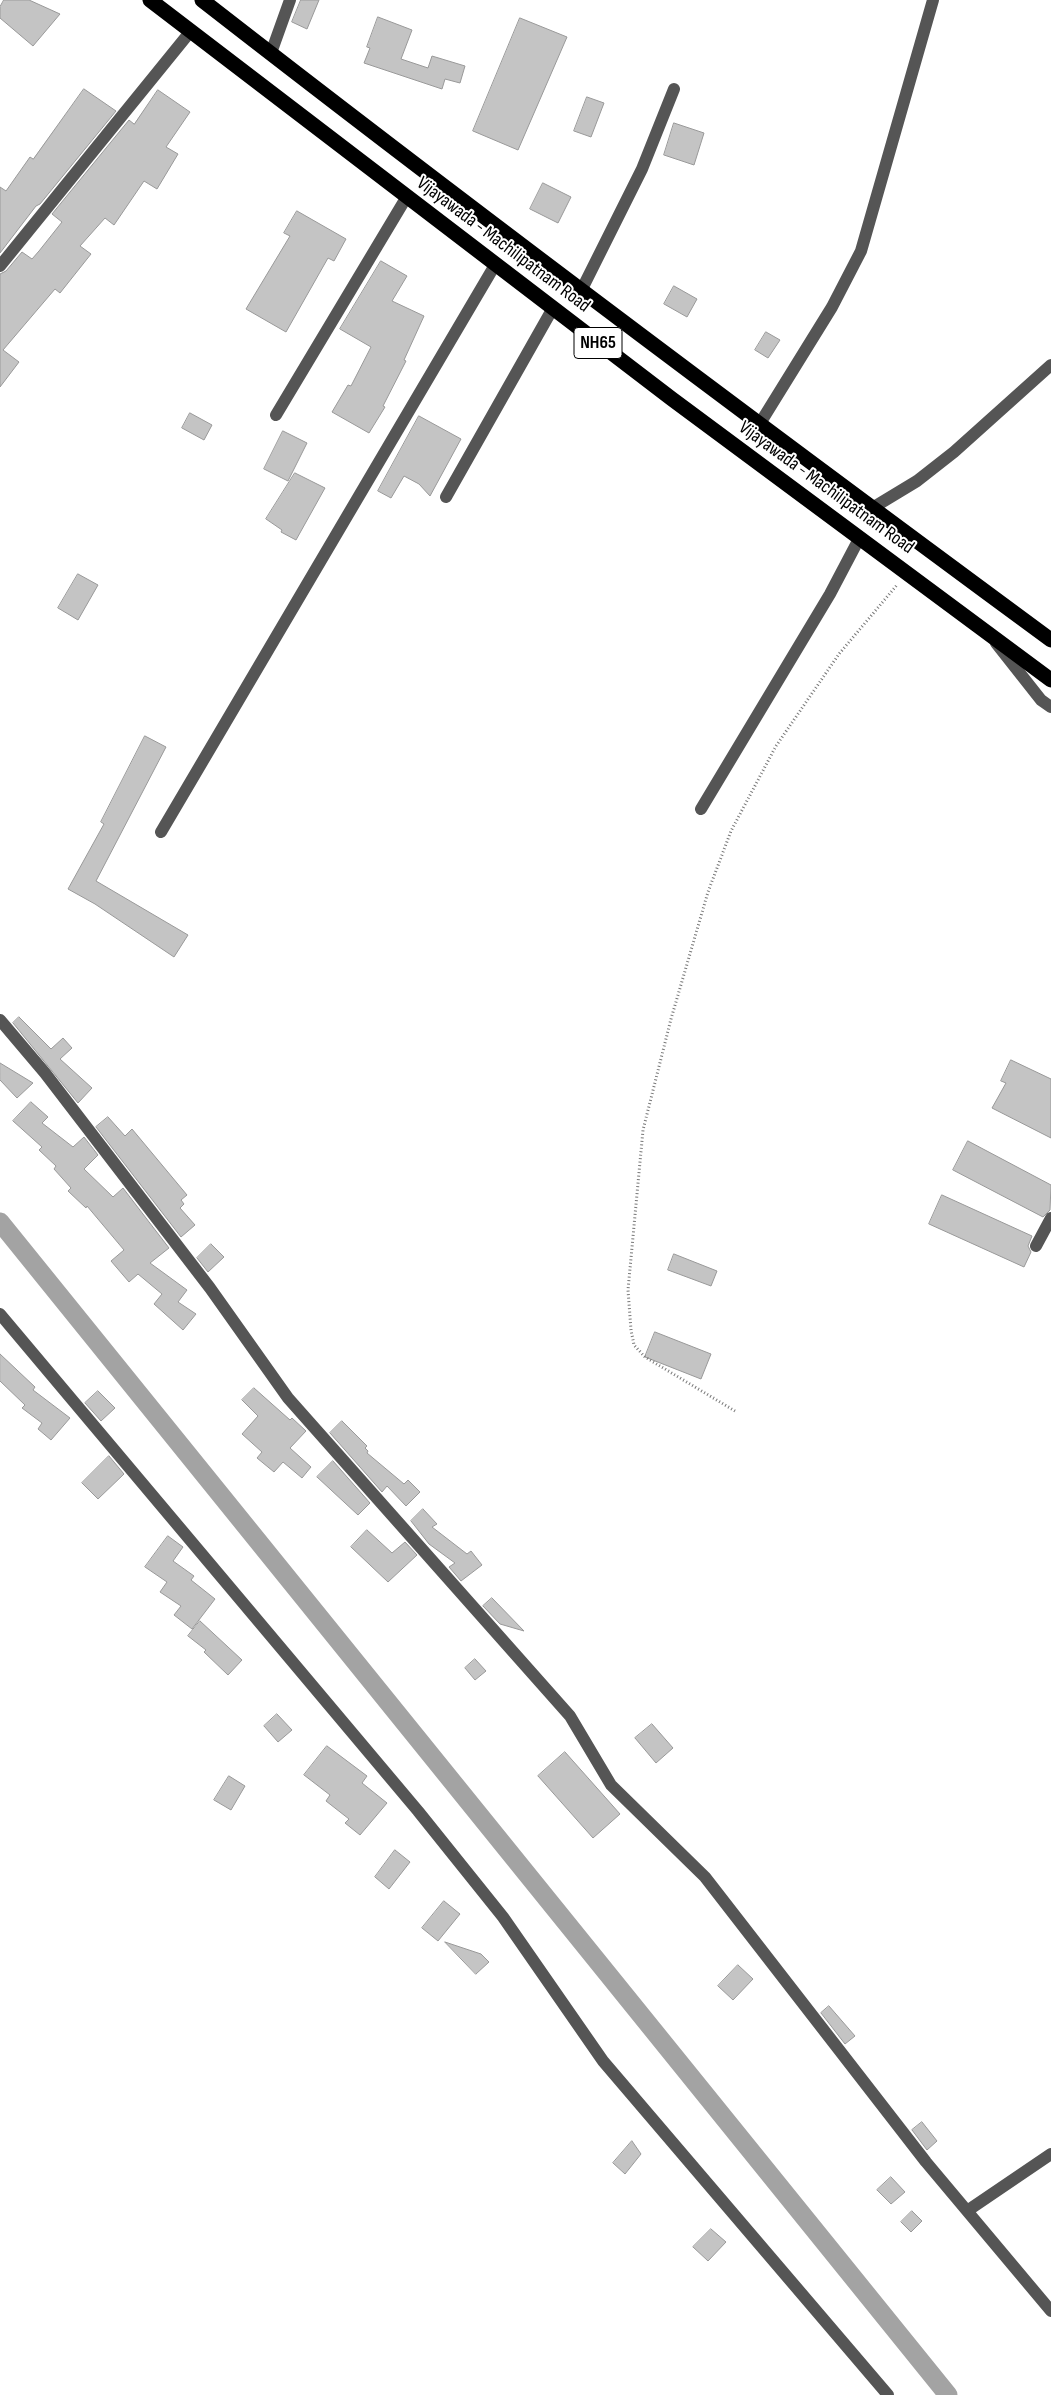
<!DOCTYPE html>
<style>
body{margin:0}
canvas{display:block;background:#fff}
</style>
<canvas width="1051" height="2395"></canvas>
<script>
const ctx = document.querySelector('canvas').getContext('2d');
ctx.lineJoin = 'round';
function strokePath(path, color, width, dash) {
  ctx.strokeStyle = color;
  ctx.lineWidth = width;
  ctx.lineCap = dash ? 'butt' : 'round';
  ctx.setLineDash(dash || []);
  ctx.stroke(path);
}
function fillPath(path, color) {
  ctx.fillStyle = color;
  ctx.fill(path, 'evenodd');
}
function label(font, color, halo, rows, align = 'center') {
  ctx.font = font + ' "Sofia Sans Condensed",sans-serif';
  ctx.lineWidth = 4;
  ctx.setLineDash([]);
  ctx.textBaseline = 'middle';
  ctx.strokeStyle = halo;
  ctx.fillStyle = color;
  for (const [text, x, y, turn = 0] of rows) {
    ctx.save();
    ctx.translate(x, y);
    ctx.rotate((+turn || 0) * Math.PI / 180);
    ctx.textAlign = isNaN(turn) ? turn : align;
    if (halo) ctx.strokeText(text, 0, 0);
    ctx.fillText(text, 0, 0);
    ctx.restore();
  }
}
const canal = new Path2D(`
 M0,1222L948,2395`);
const building = new Path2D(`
 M4,0H29L60,14L33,46L0,18V7Z
 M301,0H319L307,29L292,22Z
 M378,17L412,30L401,59L428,68L432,56L465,66L460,83L445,79L442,89L364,63L370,48L367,47Z
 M520,18L567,37L518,150L473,131Z
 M84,89L116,111L40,204L36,206L0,253V187L6,191L30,157L33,159Z
 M158,90L190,112L166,147L178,154L157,189L144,181L114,225L105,218L80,246L91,254L60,293L55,289L3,350L19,362L0,387V274L6,271L22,252L32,259L39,251L62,222L52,214L129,120L134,124Z
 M587,97L604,103L591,137L574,131Z
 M674,123L704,133L694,165L664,155Z
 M543,183L571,197L558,223L530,209Z
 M297,211L346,239L334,261L328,258L286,332L246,309L290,236L284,233Z
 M381,261L407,276L392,301L424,316L404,360L406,361L383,406L385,407L369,433L332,412L348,385L351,386L371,347L340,329Z
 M674,286L697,299L687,317L664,304Z
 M766,332L780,340L768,358L755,350Z
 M190,413L212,425L204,440L182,428Z
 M419,416L461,439L430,496L419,484L404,476L391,498L378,491Z
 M283,431L307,443L288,481L264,469Z
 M295,473L325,488L296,540L281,532L282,530L266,519Z
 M78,574L98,585L78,620L58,608Z
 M145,736L166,747L96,881L188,935L174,957L95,904L68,889L104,824L101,822Z
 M19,1017L51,1049L63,1038L72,1048L60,1059L92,1088L78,1103L13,1023Z
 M1011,1060L1051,1079V1138L992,1108L1006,1083L1001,1081Z
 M0,1063L33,1083L17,1098L0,1080Z
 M31,1102L48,1117L42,1123L73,1147L84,1137L98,1155L84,1169L113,1197L123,1188L169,1248L150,1263L187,1290L178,1302L196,1314L183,1330L154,1304L162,1294L138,1274L129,1282L111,1261L124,1250L87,1206L86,1208L68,1191L71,1188L54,1169L56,1166L39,1150L42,1147L13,1121Z
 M108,1117L125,1136L132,1129L187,1195L181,1200L184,1204L180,1208L195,1225L181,1237L96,1127Z
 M968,1141L1051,1185L1050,1210L1043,1217L953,1170Z
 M942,1195L1032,1236L1028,1246L1031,1252L1024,1267L929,1224Z
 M211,1244L224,1257L208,1272L197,1258Z
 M674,1254L717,1271L711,1286L668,1270Z
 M655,1332L711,1354L701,1379L645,1357Z
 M0,1354L35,1387L33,1390L70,1418L51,1440L38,1429L42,1423L22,1408L25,1405L0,1381Z
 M254,1388L290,1420L292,1418L306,1431L290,1448L311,1467L302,1478L283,1462L274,1472L257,1458L262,1452L242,1434L258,1416L242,1400Z
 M98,1391L115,1408L101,1421L85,1403Z
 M342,1421L367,1446L365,1448L368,1451L367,1453L404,1484L408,1480L420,1492L406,1506L387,1486L382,1492L330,1433Z
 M109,1456L124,1474L98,1499L82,1483Z
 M333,1461L370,1503L358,1515L317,1477Z
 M423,1509L437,1524L432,1527L467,1554L471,1551L482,1565L461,1581L449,1567L455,1563L429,1544L411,1521Z
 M367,1530L392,1553L405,1542L417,1555L388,1582L351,1547Z
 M168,1536L183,1547L173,1561L194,1576L191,1580L215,1599L192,1629L174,1615L181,1606L160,1592L167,1582L145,1567Z
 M492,1598L524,1631L500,1624L483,1606Z
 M200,1621L242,1660L228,1675L204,1652L206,1650L188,1636Z
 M475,1659L486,1671L475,1680L465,1668Z
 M277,1714L292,1730L278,1742L264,1726Z
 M652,1724L673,1748L656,1763L635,1738Z
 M327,1746L367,1776L362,1783L387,1803L360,1835L345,1823L349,1819L326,1801L330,1795L304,1775Z
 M565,1752L620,1814L593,1838L538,1776Z
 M229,1776L245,1786L231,1810L214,1800Z
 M395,1850L410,1862L389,1889L375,1877Z
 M444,1901L460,1914L438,1941L422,1928Z
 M445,1942L481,1954L489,1962L476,1974Z
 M738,1965L753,1979L733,2000L718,1986Z
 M829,2006L855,2036L845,2044L821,2013Z
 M922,2122L937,2141L927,2150L912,2130Z
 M632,2141L641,2154L625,2174L613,2163Z
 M891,2177L905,2192L891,2204L877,2190Z
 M912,2211L922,2221L911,2232L901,2222Z
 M711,2229L726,2242L708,2261L693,2247Z`);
const path = new Path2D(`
 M735,1411L645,1357L634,1345L631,1330L628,1290L643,1130L671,1019L708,892L731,831L776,746L839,654L897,585`);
const minor = new Path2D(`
 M271,53L290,0
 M0,266L190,32
 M582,289L642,169L674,89
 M276,415L406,198
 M759,425L832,307L861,251L933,0
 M446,497L553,308
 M874,507L917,481L954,452L1051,365
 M996,643L1041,700L1051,707
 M701,809L830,594L860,537
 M161,832L495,265
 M0,1020L45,1073L210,1288L288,1398L570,1716L611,1785L705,1877L926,2162L1051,2311
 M1036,1246L1051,1218
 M0,1314L418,1811L503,1917L603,2061L888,2395
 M967,2211L1051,2154`);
const highway = new Path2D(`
 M150,0L672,399L1051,680
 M202,0C482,218 766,430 1051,640`);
const shields = [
 [598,343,48]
];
const shieldNames = [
 ["NH65",598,343]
];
const streetNames = [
 ["Vijayawada - Machilipatnam Road",503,245,37],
 ["Vijayawada - Machilipatnam Road",826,488,36]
];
strokePath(canal, '#a3a3a3', 19);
fillPath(building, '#c4c4c4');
strokePath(building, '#999', 1);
strokePath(path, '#777', 3, [1, 2.5]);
strokePath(minor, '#555', 12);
strokePath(highway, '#000', 15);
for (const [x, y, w] of shields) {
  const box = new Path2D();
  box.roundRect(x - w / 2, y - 15.5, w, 31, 4);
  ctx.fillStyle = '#fff';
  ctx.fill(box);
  strokePath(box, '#000', 1);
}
label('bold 18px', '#000', null, shieldNames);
label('19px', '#000', '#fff', streetNames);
</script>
